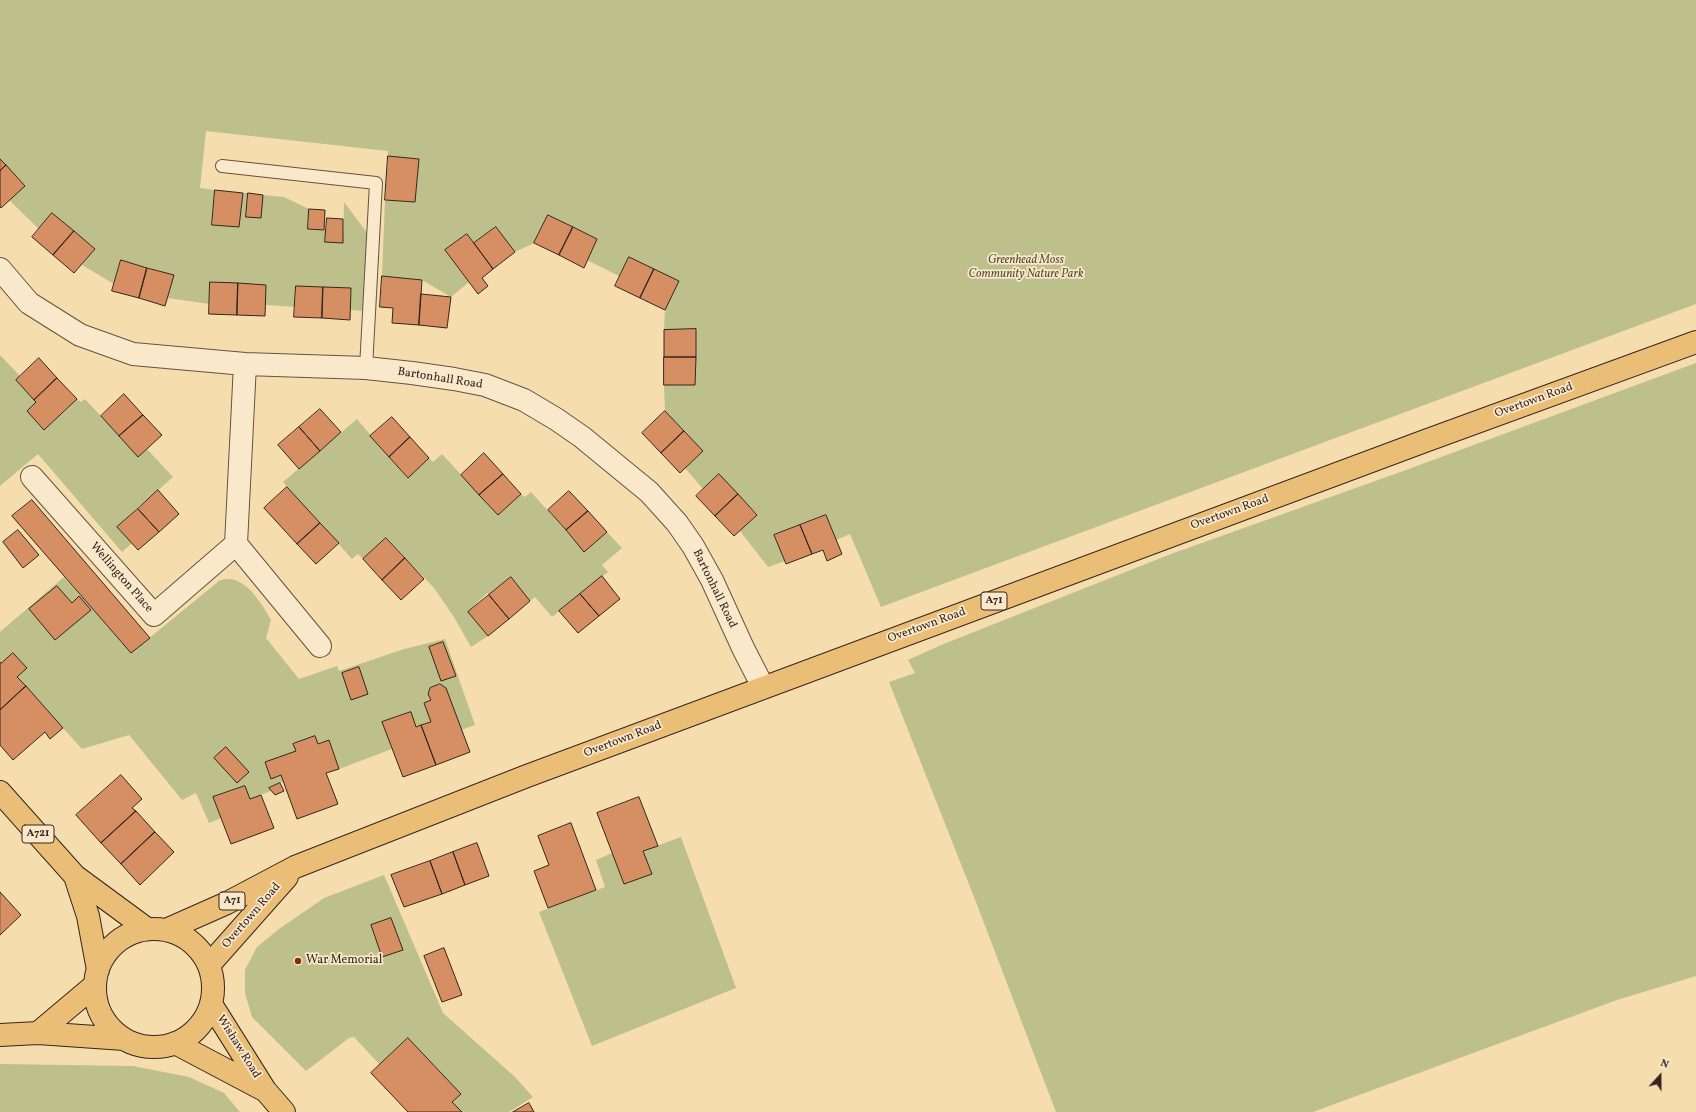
<!DOCTYPE html>
<style>
body{margin:0}
#map{position:relative;width:1696px;height:1112px;overflow:hidden;background:#f6ddae;font-family:Vollkorn,serif}
canvas{display:block}
.north{position:absolute;left:1640px;top:1056px;width:40px;height:40px;-webkit-text-stroke:3px #f9e9ca;paint-order:stroke;rotate:21deg;font-size:11px;font-weight:700;line-height:16px;text-align:center;color:#34251f}
.north::after{content:'';display:block;margin:auto;width:14px;height:18px;background:#34251f;clip-path:polygon(50% 0,100% 100%,50% 72%,0 100%)}
</style>
<div id="map">
<canvas width="1696" height="1112"></canvas>
<div class="north">N</div>
</div>
<script>
const ctx = document.querySelector('canvas').getContext('2d');
ctx.lineJoin = 'round';
function fillPath(path, color) {
  ctx.fillStyle = color;
  ctx.fill(path, 'evenodd');
}
function strokePath(path, color, width, dash) {
  ctx.strokeStyle = color;
  ctx.lineWidth = width;
  ctx.lineCap = dash ? 'butt' : 'round';
  ctx.setLineDash(dash || []);
  ctx.stroke(path);
}
function label(font, color, halo, rows, align = 'center') {
  ctx.font = font + ' Vollkorn,serif';
  ctx.lineWidth = 3.5;
  ctx.setLineDash([]);
  ctx.textBaseline = 'middle';
  ctx.strokeStyle = halo;
  ctx.fillStyle = color;
  for (const [text, x, y, turn = 0] of rows) {
    ctx.save();
    ctx.translate(x, y);
    ctx.rotate((+turn || 0) * Math.PI / 180);
    ctx.textAlign = isNaN(turn) ? turn : align;
    if (halo) ctx.strokeText(text, 0, 0);
    ctx.fillText(text, 0, 0);
    ctx.restore();
  }
}
const green = new Path2D(`
 M0,0H1696V304L881,607L850,534L836,540L826,515L774,535L785,561L768,567L740,531L757,514L719,475L703,489L685,468L703,451L665,411L664,385H695L696,330H664L665,310L629,257L619,276L587,260L597,239L548,215L534,243L515,252L496,227L474,243L467,234L445,250L469,282L451,297L422,280L382,276L385,200L415,202L419,159L388,156V151L206,131L200,188L215,190L212,225L239,227L243,193H248L261,218L263,195L284,197L309,209L308,229L326,230V242H343L344,202L368,234L363,311L350,310L351,288L296,286L295,307L265,305L266,285L211,282L210,304L167,298L174,275L121,260L114,284L82,265L95,249L52,213L39,229L9,200L0,159Z
 M0,355L20,376L16,380L36,402L27,411L44,429L77,399L81,402L85,399L138,456L147,449L173,477L117,527L132,543L122,552L38,454L0,486Z
 M1696,363V976L1617,1000L1313,1112H1056L976,902L889,682L915,673L908,660L941,645L1171,554L1406,470Z
 M357,419L407,478L429,458L433,462L442,454L498,515L521,494L525,497L531,492L584,551L607,532L622,548L602,565L608,572L552,617L535,597L530,601L511,577L489,595L487,593L468,612L488,636L471,647L454,617L434,588L387,538L363,559L358,554L352,559L283,482Z
 M64,577L131,653L219,581C242,571 261,602 271,620L266,638L299,679L337,666L339,671L404,649L445,639L475,725L461,730L440,684L430,688L428,694L431,700L424,703L431,722L416,727L410,712L383,722L392,749L339,769L329,740L318,744L314,736L293,744L296,751L271,779L281,775L283,782L269,787L271,791L250,799L245,786L213,797L221,818L209,823L196,793L182,800L129,735L82,749L17,677L27,668L13,653L1,663L0,662V632Z
 M681,837L736,988L592,1046L539,912L605,887L596,860L612,853L624,884L651,874L643,851Z
 M384,875L443,1013L515,1077L533,1097L509,1112H462L452,1102L461,1094L408,1038L380,1065L354,1037L349,1038L306,1071L252,1017L245,993V970L257,947L279,929L324,898Z
 M0,1064L133,1066L189,1077L224,1093L240,1112H0Z`);
const building = new Path2D(`
 M388,156L419,159L415,202L385,200Z
 M0,159L6,165L0,171Z
 M6,165L25,186L1,208L0,206V171Z
 M215,190L243,193L239,227L212,225Z
 M248,193L263,195L261,218L246,217Z
 M309,209L325,210L324,230L308,229Z
 M52,213L74,231L53,255L32,237Z
 M548,215L573,227L559,255L534,243Z
 M327,218L343,219V243L325,242Z
 M496,227L515,252L493,269L474,243Z
 M573,227L597,239L584,268L559,255Z
 M74,231L95,249L74,273L53,255Z
 M467,234L493,269L482,278L488,286L478,294L445,250Z
 M629,257L654,269L640,298L615,286Z
 M121,260L147,268L139,298L112,291Z
 M147,268L174,275L165,306L139,298Z
 M654,269L679,281L665,310L640,298Z
 M382,276L422,280L419,325L392,323L393,308L380,307Z
 M210,282L238,283L237,315L209,314Z
 M238,283L266,285L265,316L237,315Z
 M296,286L323,287L322,318L294,317Z
 M323,287L351,288L350,320L322,318Z
 M421,294L451,297L447,328L419,325Z
 M696,329V357H664V330Z
 M664,357H696L695,385H664Z
 M39,358L57,378L34,400L16,380Z
 M57,378L77,399L44,430L27,411L36,402L34,400Z
 M124,394L143,415L119,436L101,416Z
 M320,409L341,432L320,451L299,427Z
 M665,411L684,431L661,453L642,433Z
 M143,415L162,435L138,457L119,436Z
 M392,417L410,437L389,457L370,436Z
 M299,427L320,451L299,469L278,445Z
 M684,431L703,451L680,473L661,453Z
 M410,437L429,458L408,478L389,457Z
 M484,453L503,474L479,495L461,475Z
 M503,474L521,494L498,515L479,495Z
 M719,474L738,494L715,516L696,496Z
 M287,487L320,523L297,544L264,508Z
 M158,490L179,514L159,532L138,509Z
 M569,491L588,511L566,530L548,510Z
 M738,494L757,515L734,536L715,516Z
 M32,500L150,638L131,653L12,516Z
 M138,509L159,532L138,550L117,527Z
 M588,511L607,532L584,552L566,530Z
 M826,515L842,554L827,561L823,550L812,554L800,525Z
 M320,523L339,543L316,564L297,544Z
 M800,525L812,554L786,564L774,535Z
 M18,530L39,555L23,568L3,542Z
 M386,538L405,558L382,580L363,559Z
 M405,558L424,579L401,600L382,580Z
 M602,576L620,599L599,616L580,594Z
 M511,577L530,601L509,619L489,595Z
 M57,586L72,603L79,596L91,610L55,640L29,609Z
 M580,594L599,616L578,633L559,611Z
 M489,595L509,619L488,636L468,612Z
 M443,642L456,676L441,681L429,647Z
 M13,653L27,668L17,677L26,686L0,710V662L1,663Z
 M359,667L368,694L351,700L342,673Z
 M440,684L446,688L470,752L436,765L421,725L431,722L424,703L431,700L428,694L430,688Z
 M26,686L63,728L50,739L45,732L13,760L0,745V710Z
 M411,712L416,727L421,725L436,765L403,777L382,722Z
 M315,736L318,744L329,740L339,769L326,773L338,804L297,819L281,775L271,779L265,762L296,751L293,744Z
 M226,747L249,772L237,783L214,758Z
 M121,775L142,799L132,808L136,811L101,843L76,815Z
 M280,783L284,791L275,795L269,788Z
 M245,786L250,799L261,795L274,828L231,844L213,797Z
 M639,797L658,846L643,851L652,874L624,884L597,813Z
 M136,811L155,832L121,864L101,843Z
 M571,823L596,890L548,908L534,871L549,865L538,836Z
 M155,832L174,852L140,885L121,864Z
 M477,843L489,876L465,885L453,852Z
 M453,852L465,885L442,894L430,861Z
 M430,861L442,894L404,907L391,875Z
 M0,892L21,915L0,935Z
 M391,918L403,950L382,957L371,925Z
 M444,948L462,995L442,1002L424,956Z
 M408,1038L461,1094L452,1102L462,1112H408L371,1073Z
 M529,1103L534,1112H513Z`);
const lane = new Path2D(`
 M222,166L376,183L366,368`);
const street = new Path2D(`
 M0,269L29,303L80,335L133,354L245,364L366,368L412,373L454,379L485,385L524,400L556,419L582,437L649,492L677,523L693,546L712,580L743,648L763,687
 M245,364L236,544L320,646
 M32,477L154,615L236,544`);
const primary = new Path2D(`
 M0,792L75,876L147,929
 M75,876L88,916L98,970
 M95 988a59 59 0 1 1 118 0a59 59 0 1 1-118 0Z
 M166,930L227,903L295,867L527,776L1425,441L1696,342
 M209,965L287,877
 M211,1004L265,1090L284,1112
 M38,1033L95,985
 M0,1035L38,1033L124,1039
 M175,1043L264,1090`);
const markers = [
 [298,961,4,"#8f2418"]
];
const shields = [
 [994,601,26],
 [38,834,32],
 [232,901,26]
];
const shieldNames = [
 ["A71",994,601],
 ["A721",38,834],
 ["A71",232,901]
];
const parkNames = [
 ["Greenhead Moss",1026,261],
 ["Community Nature Park",1026,275]
];
const streetNames = [
 ["Bartonhall Road",440,379,9],
 ["Overtown Road",1534,401,-20],
 ["Overtown Road",1230,513,-20],
 ["Wellington Place",121,578,49],
 ["Bartonhall Road",714,589,64],
 ["Overtown Road",927,626,-20],
 ["Overtown Road",623,740,-21],
 ["Overtown Road",252,916,-49],
 ["Wishaw Road",238,1047,58]
];
const poiNames = [
 ["War Memorial",306,961]
];
fillPath(green, '#bdc08a');
fillPath(building, '#d68f62');
strokePath(building, '#34251f', 1);
strokePath(lane, '#645343', 14);
strokePath(street, '#645343', 24);
strokePath(primary, '#34251f', 24);
strokePath(lane, '#f9e9ca', 12);
strokePath(street, '#f9e9ca', 22);
strokePath(primary, '#ebbe77', 22);
for (const [x, y, r, color] of markers) {
  const dot = new Path2D();
  dot.arc(x, y, r, 0, 2 * Math.PI);
  ctx.fillStyle = color;
  ctx.fill(dot);
  strokePath(dot, '#f9e9ca', 1.5);
}
for (const [x, y, w] of shields) {
  const box = new Path2D();
  box.roundRect(x - w / 2, y - 9, w, 18, 3);
  ctx.fillStyle = '#f9e9ca';
  ctx.fill(box);
  strokePath(box, '#34251f', 1);
}
label('bold 11px', '#34251f', null, shieldNames);
label('italic 12px', '#564c3a', '#f9e9ca', parkNames);
label('12px', '#34251f', '#f9e9ca', streetNames);
label('12px', '#34251f', '#f9e9ca', poiNames, 'left');
</script>
